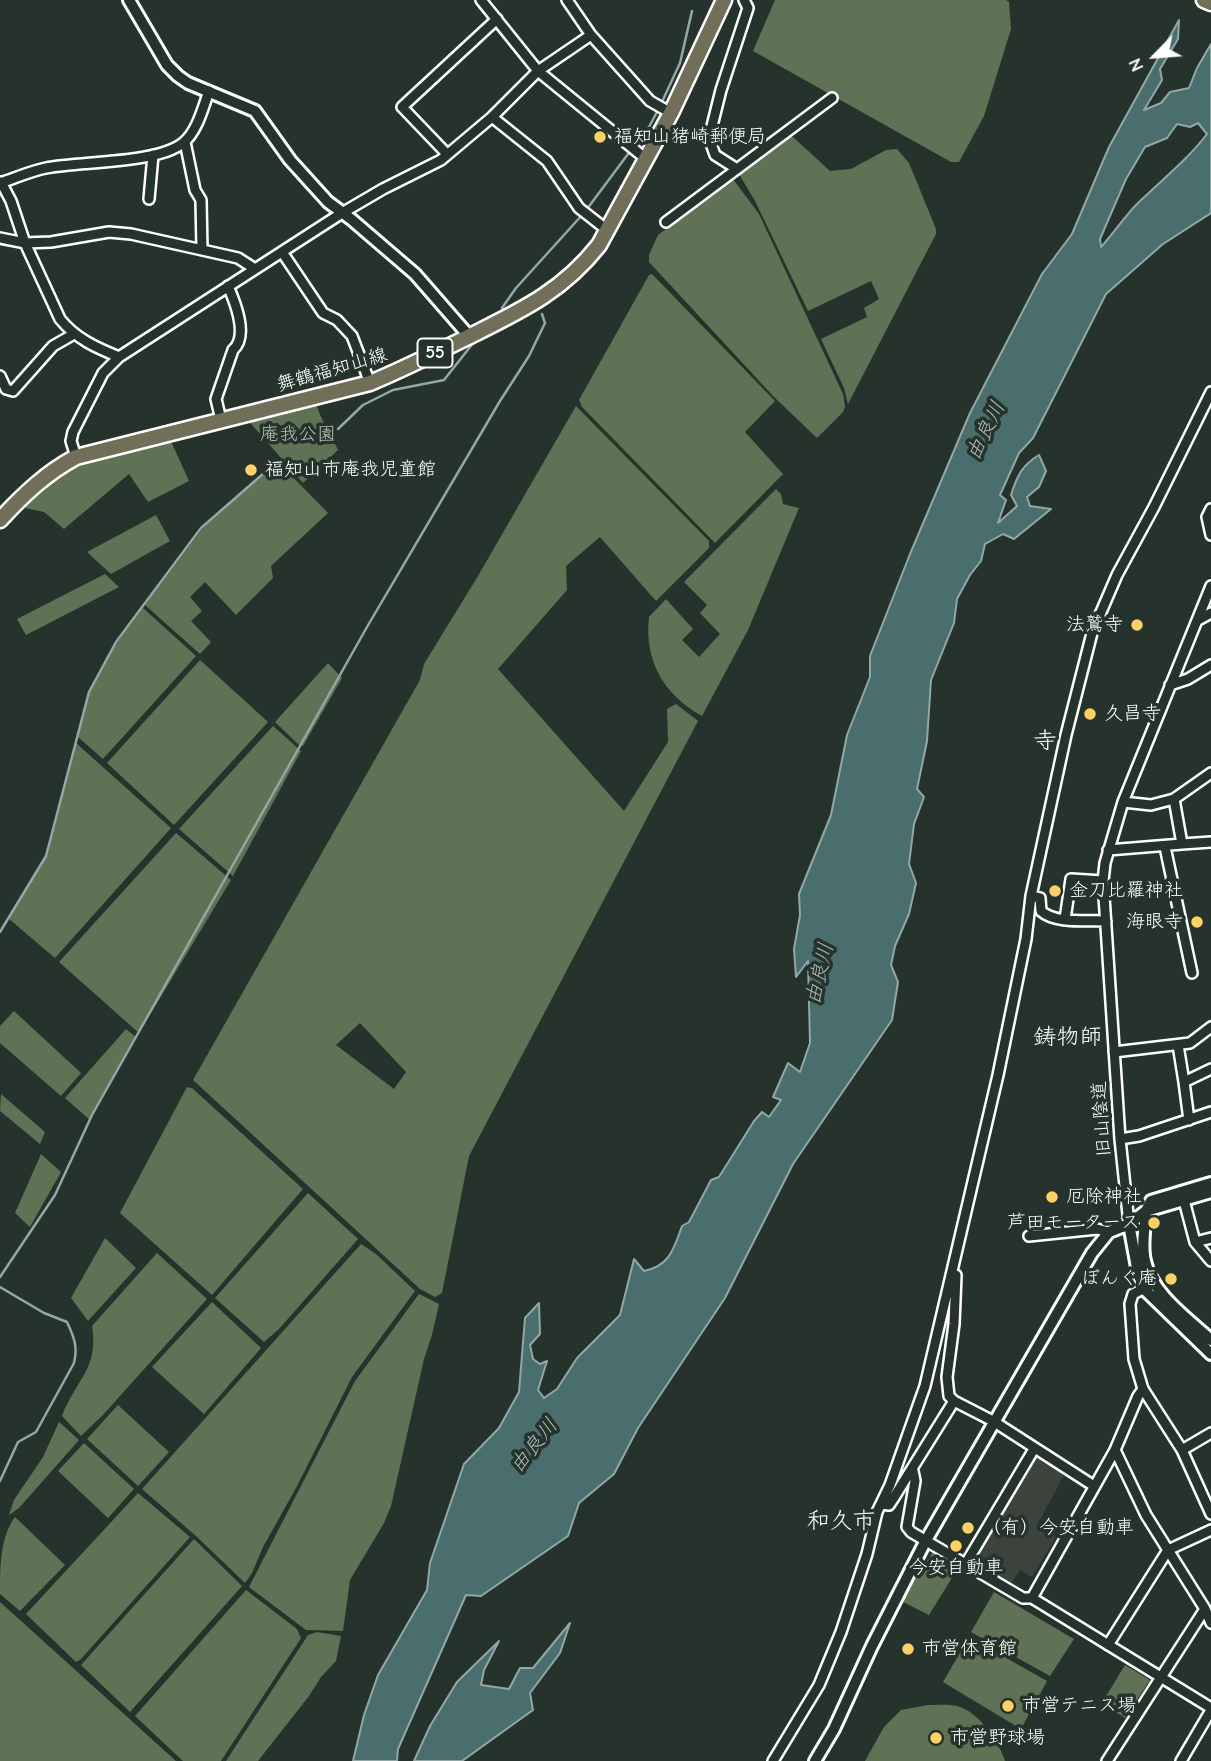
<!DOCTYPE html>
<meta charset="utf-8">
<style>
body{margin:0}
#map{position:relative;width:1211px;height:1761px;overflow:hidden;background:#26332d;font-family:"Comic Neue",sans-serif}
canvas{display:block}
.north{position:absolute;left:1120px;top:21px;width:70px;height:70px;-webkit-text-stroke:5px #26332d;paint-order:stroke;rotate:245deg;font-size:19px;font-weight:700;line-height:28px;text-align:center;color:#fff}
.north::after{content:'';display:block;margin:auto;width:24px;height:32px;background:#fff;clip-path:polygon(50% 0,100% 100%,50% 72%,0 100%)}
</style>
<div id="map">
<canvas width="1211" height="1761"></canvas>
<div class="north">N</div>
</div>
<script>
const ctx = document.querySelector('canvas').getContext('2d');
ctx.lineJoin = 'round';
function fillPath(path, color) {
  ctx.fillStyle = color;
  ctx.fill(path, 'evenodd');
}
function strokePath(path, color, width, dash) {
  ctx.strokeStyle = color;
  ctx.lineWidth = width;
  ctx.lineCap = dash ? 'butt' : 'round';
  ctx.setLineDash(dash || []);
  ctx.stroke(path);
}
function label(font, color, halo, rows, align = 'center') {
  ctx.font = font + ' "Comic Neue","Klee One",sans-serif';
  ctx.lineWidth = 7;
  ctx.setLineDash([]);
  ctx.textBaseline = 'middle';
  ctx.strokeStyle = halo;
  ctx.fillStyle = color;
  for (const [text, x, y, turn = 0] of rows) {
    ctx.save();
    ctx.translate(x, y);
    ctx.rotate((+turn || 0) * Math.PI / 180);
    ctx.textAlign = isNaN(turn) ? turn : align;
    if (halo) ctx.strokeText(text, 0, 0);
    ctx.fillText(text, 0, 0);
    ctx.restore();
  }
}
const built = new Path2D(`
 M1036,1455L1065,1473L1037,1525L1056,1537L1032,1577L1020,1570L1010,1585L971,1566L969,1562Z`);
const green = new Path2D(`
 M775,0H1006L1009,2L1011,29L984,116L959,162H951L753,51Z
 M787,137H793L830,171L851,169L886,150L897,149L909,163L936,229V234L848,404L844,388L821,339L867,317L864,308L879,299L871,281L808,311L755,201L739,174Z
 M733,179L759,214L843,394L845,407L843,412L817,438L774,397L649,262V255L658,235Z
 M652,274L775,401L745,432L783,474L715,543L582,407L579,400L649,275Z
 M315,399C317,413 331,435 338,450L303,483L246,418Z
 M576,406L709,541V548L656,601L600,537L566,566L567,590L498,669L624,811L668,742L667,709L676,704L698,721L469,1156L442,1293L435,1297L420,1289L193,1080L420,680L424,664L478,576ZM360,1023L406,1072L394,1089L336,1045Z
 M170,439L189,481L148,502L129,474L64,529L44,512L25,508L22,505L49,482L97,456Z
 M281,465L328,513L271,566L273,578L236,615L205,582L190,597L202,611L191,621L211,642L200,654L145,605L203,528L264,473Z
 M776,489L781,494L783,504L799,508L748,630L702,716C664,695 644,661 649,617L666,599L693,629L682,640L699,657L720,634L700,613L707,605L684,582Z
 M156,515L170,541L111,574L87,552Z
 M105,574L119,587L26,635L17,619Z
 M143,608L196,656L103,759L78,737C82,721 85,704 91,689C103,659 124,634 143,608Z
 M200,660L268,722L174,825L107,763Z
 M328,663L342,678L303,746L299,745L275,722Z
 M273,726L301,751L233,876L179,829Z
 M76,743L171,828L55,958L8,918L47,856Z
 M176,833L231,880L139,1033L59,962Z
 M14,1011L81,1073L61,1096L0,1043V1026Z
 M126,1029L136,1037L89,1119L65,1098Z
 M187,1087L192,1088L303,1189L212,1295L120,1213Z
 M1,1094L45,1132L40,1144L0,1111Z
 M41,1154L61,1172L30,1227L15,1213Z
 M308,1193L358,1239L279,1329L264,1342L215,1298Z
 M105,1238L136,1268L88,1321L71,1298Z
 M361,1244L376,1254L415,1291L352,1377L296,1488L263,1547L252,1573L245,1583L196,1536L142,1489Z
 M157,1253L207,1299L102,1416L81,1436L62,1416C76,1379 99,1369 92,1326Z
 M419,1294L439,1304L432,1335L424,1359L391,1506L384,1523L350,1580L343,1631L306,1630L249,1587L355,1381Z
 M212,1302L261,1348L204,1414L152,1367Z
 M118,1405L169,1452L138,1486L87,1439Z
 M59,1422L79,1440L19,1508L9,1515L14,1500L43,1457Z
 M84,1443L134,1489L108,1518L58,1471Z
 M138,1493L190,1537L81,1659L76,1662L26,1614Z
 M15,1517L65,1565L20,1611L0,1594C0,1567 0,1537 15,1517Z
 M194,1539L242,1586L130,1712L81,1665Z
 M933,1552L958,1568L929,1615L901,1601Z
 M246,1590L297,1629L301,1638L221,1761H183L135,1716Z
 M994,1592L1074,1639L1050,1676L971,1632Z
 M0,1602L176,1761H0Z
 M317,1632L341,1636L336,1661L321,1677L309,1696L258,1761H226L308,1635Z
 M969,1637L1047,1681L1021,1729L943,1682Z
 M1125,1665L1150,1680L1125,1718L1102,1703Z
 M928,1705C937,1705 949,1704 957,1706C979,1712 999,1741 1005,1761H865L884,1727L901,1710Z`);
const water = new Path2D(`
 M1179,20L1178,39L1160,69L1162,80L1144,110L1161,103L1170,92L1189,88L1197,68L1211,44V213L1163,244L1106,294L1033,438L1019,453L1000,495L1006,500L998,523L1017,506L1011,495C1017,476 1022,465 1039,455L1046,471L1039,487L1027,497L1030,506L1051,509L1014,539L1003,534L985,544L981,561L970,575L957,599L954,623L931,680L927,741L917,789L924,797L914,824L909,864L916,883L909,914L895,946L891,965L898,982L892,1020L793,1164L725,1298L638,1428L614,1474L579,1503L568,1536L481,1596L466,1595L398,1749L397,1761H353L364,1715L378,1675L427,1590L430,1563L464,1464L499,1428L519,1392L525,1318L539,1303L540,1334L530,1345L533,1359L540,1364L547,1361L538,1390L544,1398L557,1389L577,1358L620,1315L634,1259L644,1271C670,1266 674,1248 682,1226L689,1222L711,1180L719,1177L754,1121L762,1112L769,1117L781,1100L773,1097L788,1063L800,1072L810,1043L808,961L796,977L794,949L800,915L799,894L831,815L847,735L870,677V656L910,554L970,413L1042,274L1072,234L1109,147ZM1177,124L1190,127L1198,123L1207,134C1188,159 1163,179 1140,201C1126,214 1114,233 1101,247L1100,239L1126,179L1145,147L1167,138Z
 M570,1623L560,1653L530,1693L533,1710L462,1761H414L430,1726L457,1682L499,1641L484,1670L481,1685L509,1689L520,1668H533Z`);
const stream = new Path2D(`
 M661,104L680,63L692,11
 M635,145L649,127L658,110
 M587,209L631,150
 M502,308L516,288L583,214
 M338,429L363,405L393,390L444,380L474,342
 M0,932L46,856L89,692L116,642L201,528L264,473L279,463
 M0,1277L55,1195L92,1115L367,627L500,401L529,356L545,323L542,314
 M0,1287L44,1313L67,1322C74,1337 78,1347 74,1363L36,1432L18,1442L0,1481`);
const minor = new Path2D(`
 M481,0L538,71L646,159
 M567,0L591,35L650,101L671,113
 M492,117L547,161L579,208L607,230
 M185,142L195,190L201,200L202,250
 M447,154L402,107L497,19
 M737,169L715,155L709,138L721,90L748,8L744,0
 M1,182L11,201L25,243L60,319C76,339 97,348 119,357
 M0,183C15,178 31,171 46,168C81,161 156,164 183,143C197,132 203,108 209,91
 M149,199L153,155
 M666,222L832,98
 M0,238L25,243L51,242L109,232L131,234L238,258L255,269
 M282,252L323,313L337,320L352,336L370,383
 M0,376L6,389L13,391L53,346L74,334
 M221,420L216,399L233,350C249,336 235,302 228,286
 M76,457L71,441L73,432L103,373L119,357L342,213L383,189L441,160L492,117L538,71L591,35
 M1211,509L1207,517L1211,535
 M1198,620L1211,613
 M1170,685L1188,679L1211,665
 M1174,799L1182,844L1211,842
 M1123,802L1151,805L1174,799L1211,773
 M1165,847L1192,973
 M1108,850L1182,844
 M1031,896L1040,898L1041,911C1055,924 1087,920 1106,921
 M1065,919L1071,879L1103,881
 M1178,1045L1184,1082
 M1114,1052L1190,1043L1211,1027
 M1189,1120L1184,1082L1211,1069
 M1120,1139L1139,1136L1211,1112
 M1182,1193L1195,1242L1211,1261
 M1129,1224L1120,1139L1103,881L1105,863L1123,802L1211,586
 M1029,1236L1097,1229L1109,1232
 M1195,1242L1211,1238
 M956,1275L954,1324L947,1377L949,1396L954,1401L993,1421L1094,1486
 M1149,1286L1133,1294L1130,1304L1134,1359L1143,1389L1182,1450L1211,1514
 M1115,1450L1146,1515L1205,1609L1211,1623
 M1182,1450L1211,1433
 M913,1471L915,1481L907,1527L911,1532L1023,1598H1032L1211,1708
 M881,1504L889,1505L893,1499L954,1401
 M965,1565L1034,1449
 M1032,1598L1115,1450L1138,1396L1143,1389
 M1108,1645L1168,1550L1211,1530
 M773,1761L819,1685L841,1632L867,1554L877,1512L890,1485L925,1386L998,1075L1026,939L1031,896L1066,735L1092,633L1117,575L1154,507L1211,392
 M1107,1761L1205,1609
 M1181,1761L1211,1710`);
const tertiary = new Path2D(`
 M129,0L167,65L178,76L188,83L255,111L290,160L328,202L351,219L415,274L469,336
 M1146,1211C1145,1227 1141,1245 1145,1261C1152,1294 1187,1318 1211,1340
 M1146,1211L1211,1192
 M1129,1224L1138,1273L1144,1289L1211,1354
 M815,1761L834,1729L872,1646L925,1542L1092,1253L1109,1232L1129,1224L1146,1211L1151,1201L1211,1183`);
const primary = new Path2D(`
 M1204,0L1211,3
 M0,520C23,495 46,473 76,457L370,383C404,369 435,353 468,337C520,311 562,292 599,245L671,113L724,0`);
const markers = [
 [600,137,7,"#ffd166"],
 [251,470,7,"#ffd166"],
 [1137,625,7,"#ffd166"],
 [1090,714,7,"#ffd166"],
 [1055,891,7,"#ffd166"],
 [1197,922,7,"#ffd166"],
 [1052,1197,7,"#ffd166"],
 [1154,1223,7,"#ffd166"],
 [1171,1279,7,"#ffd166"],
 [968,1528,7,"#ffd166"],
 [956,1546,7,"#ffd166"],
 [908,1649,7,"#ffd166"],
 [1008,1706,7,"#ffd166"],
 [936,1738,7,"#ffd166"]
];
const shields = [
 [435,353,35]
];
const shieldNames = [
 ["55",435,353]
];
const poiNames = [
 ["福知山猪崎郵便局",614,137],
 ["福知山市庵我児童館",265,470],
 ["法鷲寺",1123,625,"right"],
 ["久昌寺",1104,714],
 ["金刀比羅神社",1069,891],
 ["海眼寺",1183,922,"right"],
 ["厄除神社",1066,1197],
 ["芦田モータース",1140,1223,"right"],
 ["ぼんぐ庵",1157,1279,"right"],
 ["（有）今安自動車",982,1528],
 ["今安自動車",956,1568,"center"],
 ["市営体育館",922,1649],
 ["市営テニス場",1022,1706],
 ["市営野球場",950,1738]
];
const streetNames = [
 ["舞鶴福知山線",332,370,-16],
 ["旧山陰道",1102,1119,-94]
];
const parkNames = [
 ["庵我公園",298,435]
];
const waterNames = [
 ["由良川",986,431,-64],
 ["由良川",820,974,-77],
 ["由良川",534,1446,-51]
];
const quarterNames = [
 ["寺",1045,741],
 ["鋳物師",1068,1037],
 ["和久市",841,1521]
];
fillPath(built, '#3c433c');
fillPath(green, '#607255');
fillPath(water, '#496e6d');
strokePath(water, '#92a8a7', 2);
strokePath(stream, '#92a8a7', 2.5);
strokePath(minor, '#fff', 14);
strokePath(tertiary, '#fff', 16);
strokePath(primary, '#fff', 19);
strokePath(minor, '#26332d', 9);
strokePath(tertiary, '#26332d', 10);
strokePath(primary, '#716e59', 14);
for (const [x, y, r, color] of markers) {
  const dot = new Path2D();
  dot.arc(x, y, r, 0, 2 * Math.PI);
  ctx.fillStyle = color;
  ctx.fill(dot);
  strokePath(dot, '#26332d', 2.5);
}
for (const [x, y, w] of shields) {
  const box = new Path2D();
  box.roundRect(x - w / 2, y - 14.5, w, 29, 5);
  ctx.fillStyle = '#26332d';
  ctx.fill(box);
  strokePath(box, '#fff', 2);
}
label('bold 18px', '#fff', null, shieldNames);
label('19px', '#fff', '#26332d', poiNames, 'left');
label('19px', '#fff', '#26332d', streetNames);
label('19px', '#b7c0b2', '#26332d', parkNames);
label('italic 21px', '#adbebd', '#26332d', waterNames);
label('23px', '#fff', '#26332d', quarterNames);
</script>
